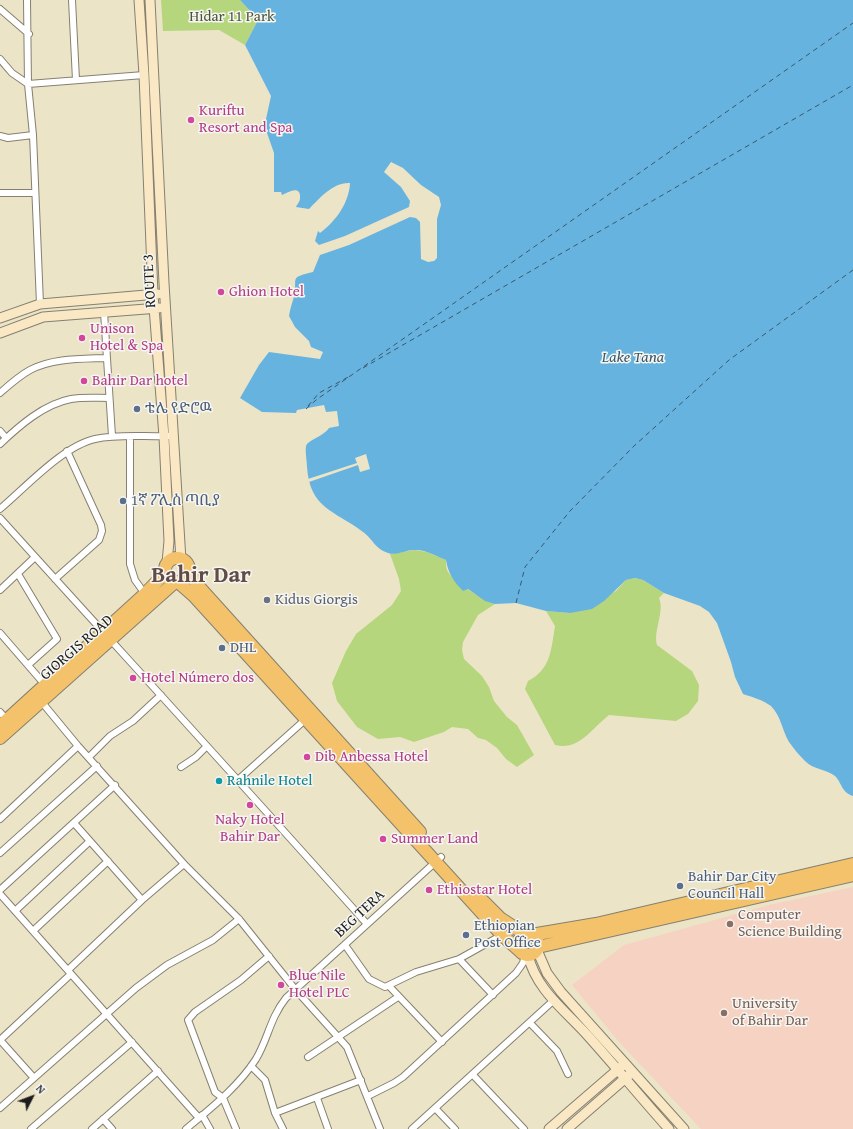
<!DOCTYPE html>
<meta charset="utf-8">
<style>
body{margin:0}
#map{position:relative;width:853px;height:1129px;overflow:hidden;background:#ece4c7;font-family:"Gentium Book Plus",serif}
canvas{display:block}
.north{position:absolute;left:12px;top:1077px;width:40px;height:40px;-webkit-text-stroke:3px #f6f6f2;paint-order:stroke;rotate:48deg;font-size:11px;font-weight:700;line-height:16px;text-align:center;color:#1c1c1c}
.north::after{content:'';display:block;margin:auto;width:14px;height:18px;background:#1c1c1c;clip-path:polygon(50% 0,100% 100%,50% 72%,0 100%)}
</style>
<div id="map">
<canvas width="853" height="1129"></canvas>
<div class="north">N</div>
</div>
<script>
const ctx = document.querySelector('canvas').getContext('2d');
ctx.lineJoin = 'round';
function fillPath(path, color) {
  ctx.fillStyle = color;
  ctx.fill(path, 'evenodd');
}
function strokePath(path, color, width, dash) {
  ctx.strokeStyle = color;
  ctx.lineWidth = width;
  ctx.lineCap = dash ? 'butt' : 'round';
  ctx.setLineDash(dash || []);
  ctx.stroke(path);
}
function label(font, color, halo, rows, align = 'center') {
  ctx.font = font + ' "Gentium Book Plus","Noto Serif Ethiopic",serif';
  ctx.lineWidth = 3;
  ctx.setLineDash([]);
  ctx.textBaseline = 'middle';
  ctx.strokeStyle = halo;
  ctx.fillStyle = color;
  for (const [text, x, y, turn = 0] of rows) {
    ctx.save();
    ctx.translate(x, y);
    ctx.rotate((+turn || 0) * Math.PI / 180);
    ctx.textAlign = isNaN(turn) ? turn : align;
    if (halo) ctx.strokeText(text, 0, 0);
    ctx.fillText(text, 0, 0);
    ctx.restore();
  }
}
const built = new Path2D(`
 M853,887V1129H701L619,1042L572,985L624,945L769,905Z`);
const green = new Path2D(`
 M161,0H240L253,14L257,22L245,45L219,30L163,31Z
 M415,550L427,552L446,560C446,563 446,567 447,570C452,581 483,600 495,604L478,615L463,642L462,650L464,659L482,676L489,687L494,701L507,717L517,725L534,755L517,767L506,759L497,748L486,740L478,738L468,729L452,727L444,732L414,742L400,737L378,739L357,727L337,701L332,683L346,651L356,634L392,605L401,591L399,579L390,554Z
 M635,578L643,580L664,593L659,598C665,611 653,631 657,645L692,671L699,685L698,701L688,714L676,721L609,715C591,729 579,751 555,745L525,689L528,681C551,669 551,650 555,626L546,611L570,613L616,591L626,580Z`);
const water = new Path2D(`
 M240,0H853V796C841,792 842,783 835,776C826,769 814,770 805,761C799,755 794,749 789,742C782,730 781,716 771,706C763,700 752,697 743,694L735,677L731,662L717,623L709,612L700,606L664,593L643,580L635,578L626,580L604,601L592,609L570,613L546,611L516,603L495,604L485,601L468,589L463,591C454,582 448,573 446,560C436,556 425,549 414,550C406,550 396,556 388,553C374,548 374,540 363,532C334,510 310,509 307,467C307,461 305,452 306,446C308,440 324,436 329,428L339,426L337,411L326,412L324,405L297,410L296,413L262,412L240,398L259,365L269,352L320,359L323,352L311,347L309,341L295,327L289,316C290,309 292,303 294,297C298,277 288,278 313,272L320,255L349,245L410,217L416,218L420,222L421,259L428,262L434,261L437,258V219L441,205L439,197L421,185L403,168L391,162L384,172L401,187L410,201L409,207L345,236L319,245L315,241L318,231L320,233C336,221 349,203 350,183C333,182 320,198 309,209L296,207C297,204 300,202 300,198C301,184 287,193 282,195L281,192H274V153L266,130V119L271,96L245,45L257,22L253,14Z`);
const pier = new Path2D(`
 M366,454L370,469L360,472L358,465L309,482L308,479L357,463L355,458Z`);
const ferry = new Path2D(`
 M363,368L853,85
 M308,406L319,393L350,376
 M306,409L316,400L853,23
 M516,603L525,567L570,511L634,446L729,360L853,270`);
const street = new Path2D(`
 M27,0L28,84L33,135L40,304
 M72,0L76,80
 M0,9L29,34
 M0,59L12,73L28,84L144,75
 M0,136L8,138L33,135
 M0,193H34
 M104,312L112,436
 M0,393C9,385 19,376 30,370C53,358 81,359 106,358
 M0,431L6,438
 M130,437V564L135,580L145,594
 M0,444C19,426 44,404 71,399C83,397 96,398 109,398
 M0,509C25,488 63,446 95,439C118,434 144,437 168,436
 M0,518C122,653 246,788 367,924
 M18,574L57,639L28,665
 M55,579L99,540L102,531L101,525L67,451
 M0,590L35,557
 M0,633L46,686
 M40,700L78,746L184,864L239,919L295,989L347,1047L380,1129
 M0,712L7,720
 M89,757L110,736L133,721L161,695
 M181,767L196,757L207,746
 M239,779L306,719
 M0,819L78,746
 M74,823L142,900
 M0,853L97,766
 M0,890L115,785
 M0,894L199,1118
 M15,911L90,841
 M33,931L108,861
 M345,945L369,979L385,987L416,972L459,959L502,935
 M459,959L493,995
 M68,970L142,900L184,864
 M389,986L442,1042
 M530,1023L557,1051L568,1074
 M0,1040L71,974
 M0,1040L34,1078
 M308,1057L398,997
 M251,1066L265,1080L275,1113L283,1129
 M473,1075L524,1129
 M368,1096L394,1083L403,1077L516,973L523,963L525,955
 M317,1098L328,1129
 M0,1108L136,988L167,965L213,940L239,919
 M435,1108L455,1129
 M275,1113L361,1080
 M202,1115L210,1129
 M103,1119L112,1129
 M31,1129L132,1042
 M92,1129L158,1071
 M186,1129C211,1108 238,1087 256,1059C268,1039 270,1018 286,998L441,857
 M236,1129L223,1098L215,1092L188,1020L195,1012L241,980L269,956
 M412,1129L554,1000`);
const secondary = new Path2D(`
 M139,0L144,75L153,294L164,437L169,541L167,563
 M150,0L164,283L181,560
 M0,318L40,304L158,294
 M0,333L43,317L159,308
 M537,950L547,973L561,992L684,1129
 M528,955C536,990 566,1011 589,1037C616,1067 642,1099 669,1129
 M549,1129L622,1066
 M567,1129L629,1075`);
const highway = new Path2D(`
 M165 570a12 12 0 1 1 24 0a12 12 0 1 1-24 0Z
 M188,571L201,589L420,832
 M178,582L194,596L502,935L520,951
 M0,726L145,594L165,573
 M0,738L175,582
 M475,893L500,918L526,935
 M531,935L596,924L853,864
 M518 945a10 10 0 1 1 20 0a10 10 0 1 1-20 0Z
 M538,947L853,875`);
const markers = [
 [191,120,4,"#d1479c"],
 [221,292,4,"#d1479c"],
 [82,338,4,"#d1479c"],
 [84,381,4,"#d1479c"],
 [137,409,4,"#5c6f8a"],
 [123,501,4,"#5c6f8a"],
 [267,600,4,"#6b7280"],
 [222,648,4,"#5c6f8a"],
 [133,678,4,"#d1479c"],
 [307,757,4,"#d1479c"],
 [219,781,4,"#0f9aa8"],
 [250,805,4,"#d1479c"],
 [383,839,4,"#d1479c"],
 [680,886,4,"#5c6f8a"],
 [429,890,4,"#d1479c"],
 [730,924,4,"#8d6e63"],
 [466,935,4,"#5c6f8a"],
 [281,985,4,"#d1479c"],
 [724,1013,4,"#8d6e63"]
];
const parkNames = [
 ["Hidar 11 Park",232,17]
];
const hotelNames = [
 ["Kuriftu",199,111],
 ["Resort and Spa",199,128],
 ["Ghion Hotel",229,292],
 ["Unison",90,329],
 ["Hotel & Spa",90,346],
 ["Bahir Dar hotel",92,381],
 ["Hotel Número dos",141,678],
 ["Dib Anbessa Hotel",315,757],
 ["Naky Hotel",250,820,"center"],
 ["Bahir Dar",250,837,"center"],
 ["Summer Land",391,839],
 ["Ethiostar Hotel",437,890],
 ["Blue Nile",289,976],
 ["Hotel PLC",289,993]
];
const streetNames = [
 ["ROUTE 3",150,281,-93],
 ["GIORGIS ROAD",77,648,-41],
 ["BEG TERA",360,914,-43]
];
const serviceNames = [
 ["ቴሌ የድሮዉ",145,409],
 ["1ኛ ፖሊስ ጣቢያ",131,501],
 ["DHL",230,648],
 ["Bahir Dar City",688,877],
 ["Council Hall",688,894],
 ["Ethiopian",474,926],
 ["Post Office",474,943]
];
const worshipNames = [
 ["Kidus Giorgis",275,600]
];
const cultureNames = [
 ["Rahnile Hotel",227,781]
];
const educationNames = [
 ["Computer",738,915],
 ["Science Building",738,932],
 ["University",732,1004],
 ["of Bahir Dar",732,1021]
];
const waterNames = [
 ["Lake Tana",633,358]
];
const townNames = [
 ["Bahir Dar",201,576]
];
fillPath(built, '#f6d2c3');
fillPath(green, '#b5d67d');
fillPath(water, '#67b3e0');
fillPath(pier, '#ece4c7');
strokePath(ferry, '#3a586a', 1, [5, 4]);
strokePath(street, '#848072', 8);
strokePath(secondary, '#848072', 11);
strokePath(highway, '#848072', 14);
strokePath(street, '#fff', 6);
strokePath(secondary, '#fae7c3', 9);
strokePath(highway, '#f3c26a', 12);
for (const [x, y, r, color] of markers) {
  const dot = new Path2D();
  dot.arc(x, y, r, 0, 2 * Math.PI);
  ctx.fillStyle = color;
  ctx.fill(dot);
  strokePath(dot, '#f6f6f2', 1.5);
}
label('15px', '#4a5439', '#f6f6f2', parkNames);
label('15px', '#b23c85', '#f6f6f2', hotelNames, 'left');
label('15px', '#1c1c1c', '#f6f6f2', streetNames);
label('15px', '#4e5e75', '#f6f6f2', serviceNames, 'left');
label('15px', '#5b616d', '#f6f6f2', worshipNames, 'left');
label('15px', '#0d838f', '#f6f6f2', cultureNames, 'left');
label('15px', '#785e54', '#f6f6f2', educationNames, 'left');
label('italic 16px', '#3a586a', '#f6f6f2', waterNames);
label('bold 23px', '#624c46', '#f6f6f2', townNames);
</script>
